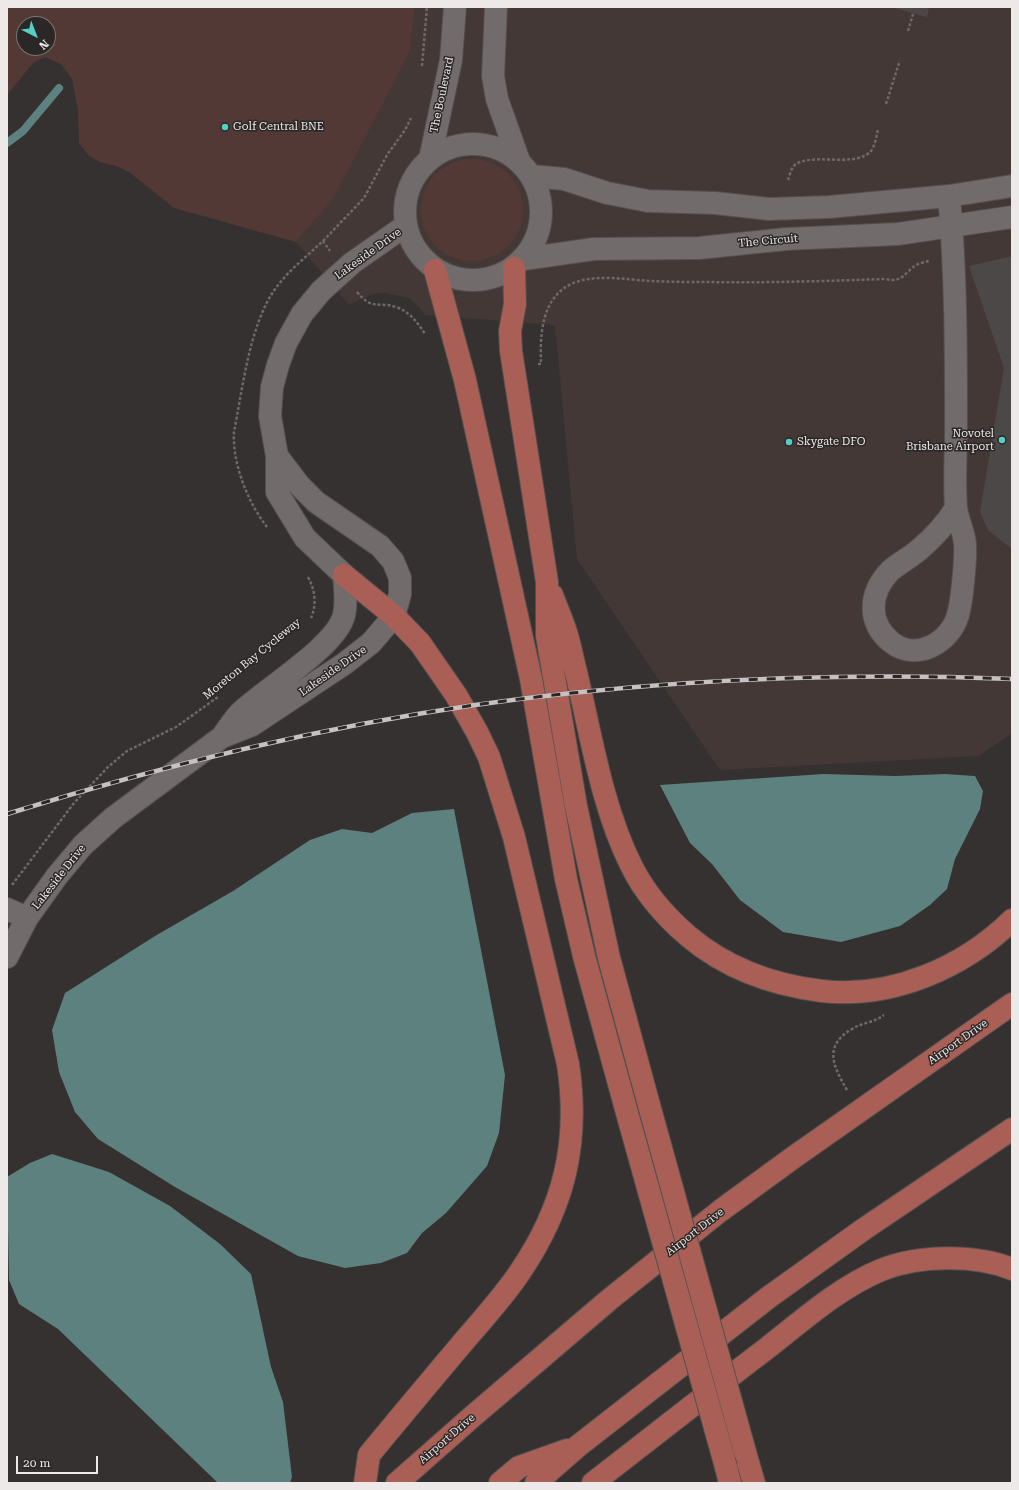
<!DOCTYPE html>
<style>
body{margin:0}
#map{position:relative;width:1019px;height:1490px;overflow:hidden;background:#353130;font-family:"Roboto Serif",serif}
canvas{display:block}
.frame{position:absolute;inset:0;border:8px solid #ece9e8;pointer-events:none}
.north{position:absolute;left:16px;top:16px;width:40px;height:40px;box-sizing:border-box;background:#2b2726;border:1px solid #787574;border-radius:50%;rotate:138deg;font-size:11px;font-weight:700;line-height:16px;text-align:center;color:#ece9e8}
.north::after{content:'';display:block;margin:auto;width:14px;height:18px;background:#55cec5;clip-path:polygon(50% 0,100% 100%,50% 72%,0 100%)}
.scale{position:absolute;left:16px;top:1456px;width:82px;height:18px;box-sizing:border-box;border:2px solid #ece9e8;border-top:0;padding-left:5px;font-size:12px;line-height:14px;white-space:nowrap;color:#ece9e8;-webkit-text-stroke:3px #2b2726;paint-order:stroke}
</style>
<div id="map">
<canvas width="1019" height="1490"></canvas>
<div class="frame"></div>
<div class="north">N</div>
<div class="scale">20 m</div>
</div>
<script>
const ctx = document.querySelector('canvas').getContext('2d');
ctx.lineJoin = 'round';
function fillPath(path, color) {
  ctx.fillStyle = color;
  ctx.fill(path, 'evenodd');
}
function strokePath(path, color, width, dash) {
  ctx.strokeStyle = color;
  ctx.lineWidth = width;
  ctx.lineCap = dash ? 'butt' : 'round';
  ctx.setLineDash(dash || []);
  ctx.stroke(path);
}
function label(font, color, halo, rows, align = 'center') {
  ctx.font = font + ' "Roboto Serif",serif';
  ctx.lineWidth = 3;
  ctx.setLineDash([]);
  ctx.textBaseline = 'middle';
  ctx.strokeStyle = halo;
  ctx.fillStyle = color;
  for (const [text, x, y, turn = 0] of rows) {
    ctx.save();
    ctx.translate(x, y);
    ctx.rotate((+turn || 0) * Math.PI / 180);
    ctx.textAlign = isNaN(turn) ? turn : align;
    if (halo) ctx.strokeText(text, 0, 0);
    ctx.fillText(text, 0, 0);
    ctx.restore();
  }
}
const built = new Path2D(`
 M415,7H1012V733L979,756L720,770L577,559L555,325L425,315L418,306L409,298L385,293L373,294L349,305L296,242L307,229L410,51Z`);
const green = new Path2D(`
 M7,7H415L410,51L334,197L296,242L174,208L129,172L116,166L100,162L89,156L79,143L78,110L72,79L61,64L45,57L33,63L7,95ZM24,24H48V48H24Z
 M421 210a51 51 0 1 1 102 0a51 51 0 1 1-102 0Z`);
const water = new Path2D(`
 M823,774L895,776L945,774L975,776L983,791L980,809L955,859L947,889L930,905L900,926L841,942L783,932L740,900L712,864L690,843L660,785Z
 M454,809L505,1075L499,1133L487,1166L446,1213L422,1233L407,1253L381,1263L345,1268L298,1256L175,1187L98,1139L75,1112L59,1072L52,1030L65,993L155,936L233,891L310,840L342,829L372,833L412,813Z
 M52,1154L109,1172L170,1206L220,1244L251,1274L271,1367L283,1402L292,1477L290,1483H218L58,1329L19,1304L9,1280L7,1177L30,1163Z`);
const stream = new Path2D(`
 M7,143L23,131L59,88`);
const building = new Path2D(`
 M891,7H929L927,17Z
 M1012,256V549L988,530L980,512L1004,368L969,266Z`);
const path = new Path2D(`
 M908,31L913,14
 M422,66L427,7
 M886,104L899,63
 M788,180C790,175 791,167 796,164C815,153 851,167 869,153C875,148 876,137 878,130
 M323,241L364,198L387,155L405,130L411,118
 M357,292C373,311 377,301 396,307C409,311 418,323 425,334
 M538,364H541C540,335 541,299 571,284C596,273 627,280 652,281C670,282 689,282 707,282C766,283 826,281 885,279C903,283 904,273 916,265C920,263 925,262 929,261
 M267,527C248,503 232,463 234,432C243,387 249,327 275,289C288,271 307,256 323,241L330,251
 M308,577C315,590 317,604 311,618
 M12,885L74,803L108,767L127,751L176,727L218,697
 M847,1090C833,1066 823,1046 852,1029C863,1022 874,1023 884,1015`);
const minor = new Path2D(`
 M496,7L493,76L497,99L519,161
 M405 212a68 68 0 1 1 136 0a68 68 0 1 1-136 0Z
 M430,159L451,60L455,7
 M532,176L564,179L607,193L648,201L715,203L769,209L829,207L949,196L1012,186
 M949,196C956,273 956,351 956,428C956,454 954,481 956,507C957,519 964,531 965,544C966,558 962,601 958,615C950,643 916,662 891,642C867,622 869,593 890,571C899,563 911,557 920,549C935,536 946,524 956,508
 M524,259L594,249L699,248L786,239L898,234L1012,217
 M222,737C228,729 233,720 240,713C265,689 337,646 344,615C347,602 345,588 344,575L305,538L277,492V456L270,416L272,387L278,365L286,343L302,314L321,291L352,263L405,226
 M7,909L27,918
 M7,957L27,918L57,876L83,845L113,818L222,737L252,725L344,664L371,643L394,616L400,594V578L393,561L380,546L316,502L299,485L277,456`);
const major = new Path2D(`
 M514,268L515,304L510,331L511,351L547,582V636L576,806L609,958L649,1105
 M435,270L465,380L531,679L566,879L584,956L629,1120
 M344,575L394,616L420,643L456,695L477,732L489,757L514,837L568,1064C580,1143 564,1207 520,1272C504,1296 484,1318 465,1340C433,1378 401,1416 369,1455L365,1483
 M552,595C556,606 561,617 565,629C570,643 572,657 576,672C591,735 602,807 631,865C644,892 666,917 688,936C727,969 772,985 822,991C891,999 963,968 1012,920
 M745,1452L754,1483
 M726,1467L730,1483
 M397,1483L473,1416L610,1299L720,1211L794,1157L1012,1004
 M500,1483L519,1467L567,1450
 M536,1483L578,1446L769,1297L864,1229L1012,1129
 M593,1483C651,1438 708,1393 766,1349C802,1321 838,1288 881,1270C918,1255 975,1254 1012,1269`);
const rail = new Path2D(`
 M7,814C160,766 317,728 475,705C653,680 833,672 1012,679`);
const majorBridge = new Path2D(`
 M649,1105L745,1452
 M629,1120L726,1467`);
const markers = [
 [225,127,4,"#55cec5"],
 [1002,440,4,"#55cec5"],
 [789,442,4,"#55cec5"]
];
const streetNames = [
 ["The Boulevard",442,95,-78],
 ["The Circuit",768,241,-5],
 ["Lakeside Drive",368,254,-36],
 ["Moreton Bay Cycleway",252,659,-39],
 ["Lakeside Drive",333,671,-35],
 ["Lakeside Drive",59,877,-52],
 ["Airport Drive",958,1042,-35],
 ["Airport Drive",695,1232,-38],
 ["Airport Drive",447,1439,-41]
];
const poiNames = [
 ["Golf Central BNE",233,127],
 ["Novotel",994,434,"right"],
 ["Brisbane Airport",994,447,"right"],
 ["Skygate DFO",797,442]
];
fillPath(built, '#443836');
fillPath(green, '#523935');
fillPath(water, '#5d817e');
strokePath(stream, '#5d817e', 8);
fillPath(building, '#4d4848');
strokePath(minor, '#534f4e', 24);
strokePath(major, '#534f4e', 24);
strokePath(path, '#6d6968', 2.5, [3, 2]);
strokePath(minor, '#716c6b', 22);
strokePath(major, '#a95f56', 22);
strokePath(rail, '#c5c2c1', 4.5);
strokePath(rail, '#2b2726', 3, [9]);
strokePath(majorBridge, '#534f4e', 24, []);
strokePath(majorBridge, '#a95f56', 22);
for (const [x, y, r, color] of markers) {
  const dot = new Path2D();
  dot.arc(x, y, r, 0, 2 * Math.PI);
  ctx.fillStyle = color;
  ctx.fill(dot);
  strokePath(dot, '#2b2726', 1.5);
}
label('11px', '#ece9e8', '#2b2726', streetNames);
label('11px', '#ece9e8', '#2b2726', poiNames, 'left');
</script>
